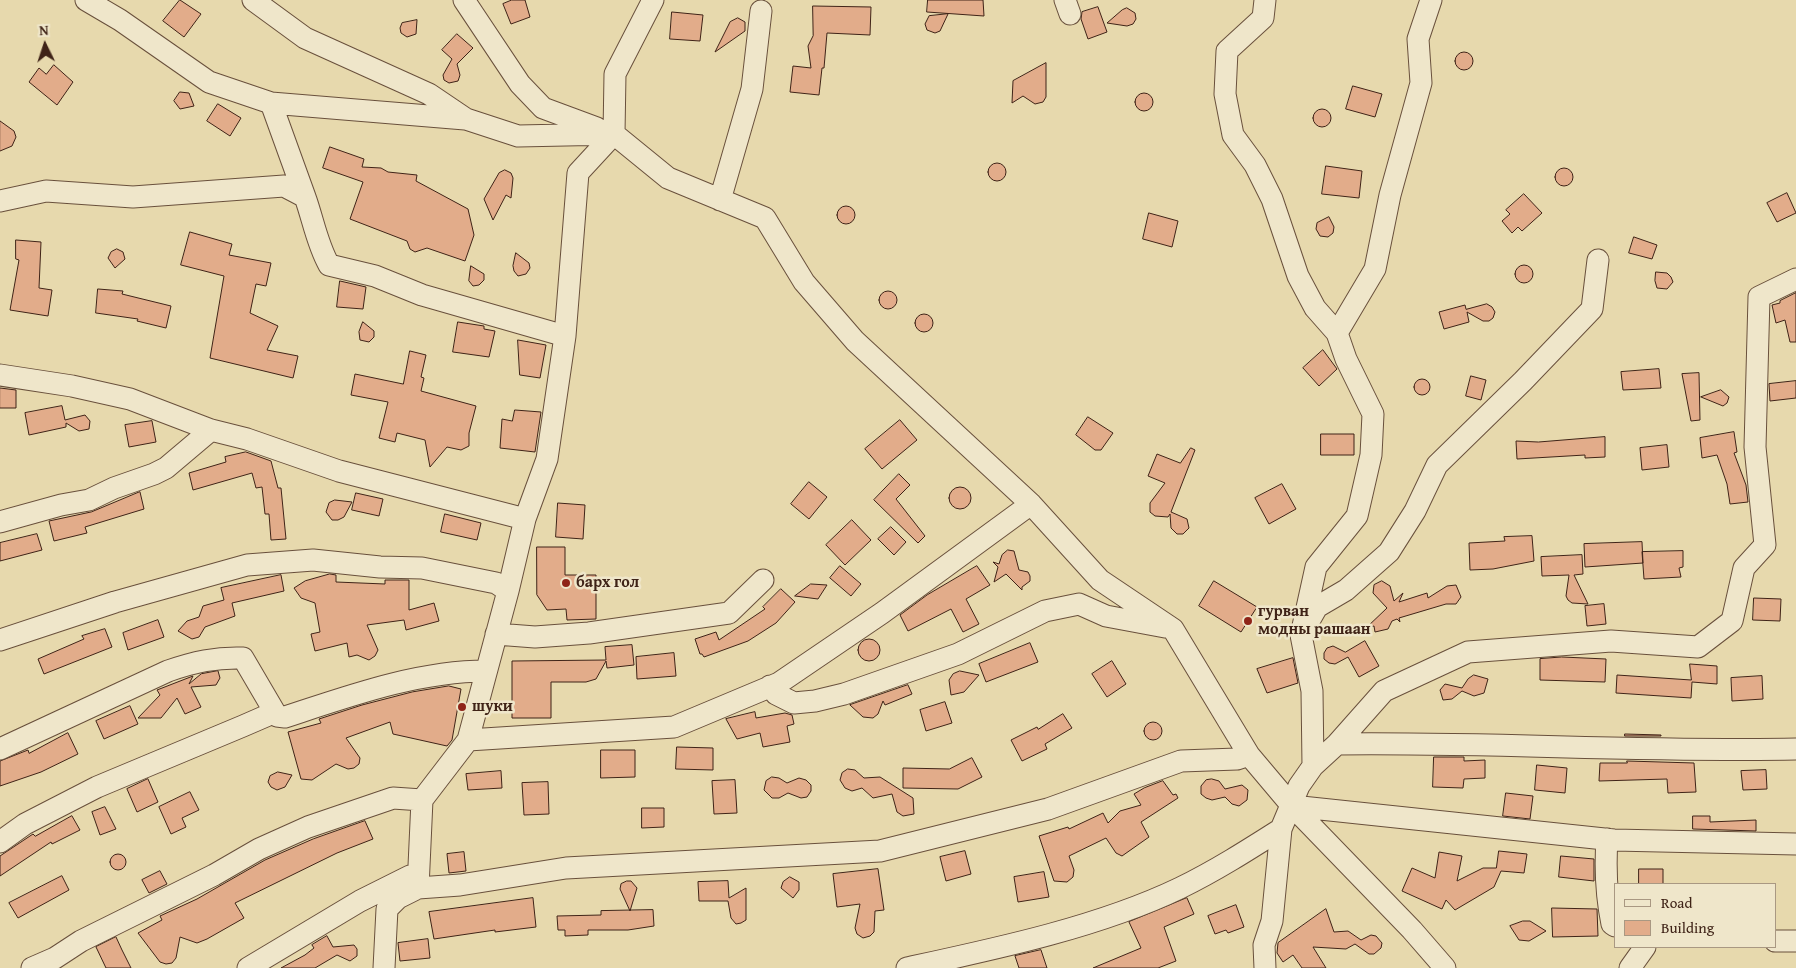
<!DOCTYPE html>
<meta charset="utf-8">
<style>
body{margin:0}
#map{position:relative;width:1796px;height:968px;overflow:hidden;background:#e7d9ad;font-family:"Gentium Book Plus",serif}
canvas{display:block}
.legend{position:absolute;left:1614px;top:883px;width:162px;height:65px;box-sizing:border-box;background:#efe6ca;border:1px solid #a99882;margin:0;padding:6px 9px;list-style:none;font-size:15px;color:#3f2317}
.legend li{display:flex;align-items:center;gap:10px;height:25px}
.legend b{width:25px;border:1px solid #a99882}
.north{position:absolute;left:20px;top:20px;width:50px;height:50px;-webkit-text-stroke:4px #efe6ca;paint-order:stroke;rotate:356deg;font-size:14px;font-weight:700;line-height:20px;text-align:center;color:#3f2317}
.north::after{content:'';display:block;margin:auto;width:18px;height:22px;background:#3f2317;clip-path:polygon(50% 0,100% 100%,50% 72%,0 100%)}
</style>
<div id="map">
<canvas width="1796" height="968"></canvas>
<ul class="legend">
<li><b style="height:6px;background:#efe6ca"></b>Road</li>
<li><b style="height:14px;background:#e2ac8a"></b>Building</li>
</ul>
<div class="north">N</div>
</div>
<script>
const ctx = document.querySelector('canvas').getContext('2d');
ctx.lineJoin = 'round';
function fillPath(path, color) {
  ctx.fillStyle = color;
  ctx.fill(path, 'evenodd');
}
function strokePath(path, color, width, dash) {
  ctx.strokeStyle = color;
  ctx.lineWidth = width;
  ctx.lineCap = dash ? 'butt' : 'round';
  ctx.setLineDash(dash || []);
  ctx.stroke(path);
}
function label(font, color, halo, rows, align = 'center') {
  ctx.font = font + ' "Gentium Book Plus",serif';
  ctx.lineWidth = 5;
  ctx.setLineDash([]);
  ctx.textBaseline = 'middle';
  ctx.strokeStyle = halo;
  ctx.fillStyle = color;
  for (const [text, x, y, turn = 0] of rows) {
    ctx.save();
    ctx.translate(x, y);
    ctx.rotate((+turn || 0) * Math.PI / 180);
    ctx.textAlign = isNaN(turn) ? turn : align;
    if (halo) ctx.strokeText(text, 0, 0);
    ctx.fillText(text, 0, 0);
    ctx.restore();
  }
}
const building = new Path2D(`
 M180,0L201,14L184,37L163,21Z
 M512,0H525L530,17L511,24L503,4Z
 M928,0H983L984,16L927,12Z
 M813,6L871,7L870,35L827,33L824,68H822L819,95L790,92L793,66L811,68L808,46L813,36Z
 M1098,7L1107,32L1088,39L1081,19L1082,12Z
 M1127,8L1135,13L1136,19L1133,24L1127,26L1107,23L1122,10Z
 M672,12L703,15L700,41L670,39Z
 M948,14L940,31L935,33L927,30L925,24L929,16Z
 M738,18L745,22V31L715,52L730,22Z
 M417,20L416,34L407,37L401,33L400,28L402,23Z
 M457,34L473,48L457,64L460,75L458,81L449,83L444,80L443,75L452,59L442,50Z
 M1455 61a9 9 0 1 1 18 0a9 9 0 1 1-18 0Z
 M1046,63V97L1043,102L1035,104L1023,96L1012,103L1013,81Z
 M54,65L73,82L57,105L29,82L39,68L46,74Z
 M1353,86L1382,94L1375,117L1346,109Z
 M180,92L189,93L194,106L180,109L174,101Z
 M1135 102a9 9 0 1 1 18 0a9 9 0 1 1-18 0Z
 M218,104L241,118L230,136L207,121Z
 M1313 118a9 9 0 1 1 18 0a9 9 0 1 1-18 0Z
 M0,121L14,131L16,137L12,146L0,151Z
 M330,147L364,159L362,167L381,168L388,172L417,175L416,181L468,209L474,235L465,261L427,248L415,252L410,249L407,241L350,219L363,182L323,168Z
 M988 172a9 9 0 1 1 18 0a9 9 0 1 1-18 0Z
 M1326,166L1362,171L1359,198L1322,194Z
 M1555 177a9 9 0 1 1 18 0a9 9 0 1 1-18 0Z
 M505,170L511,173L513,178L511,198L506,195L493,220L484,199L499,173Z
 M1787,193L1796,213L1777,222L1767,203Z
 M1524,194L1542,213L1522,231L1518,227L1512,233L1502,221L1510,214L1506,210Z
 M837 215a9 9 0 1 1 18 0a9 9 0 1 1-18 0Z
 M1149,213L1178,221L1172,247L1143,239Z
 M1329,217L1334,227L1333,233L1328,237L1320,236L1316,229L1317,223Z
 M190,232L232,244L229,255L271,263L266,286L256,284L250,313L278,326L267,350L298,356L293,378L210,358L224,276L181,265Z
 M1634,237L1657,245L1652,259L1629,253Z
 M16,240L41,242L39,288L52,290L48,316L10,310L19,260L16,259Z
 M117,249L123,252L125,259L115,268L108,258L111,252Z
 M516,253L529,263L530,268L526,274L518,276L514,271L513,266Z
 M1515 274a9 9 0 1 1 18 0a9 9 0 1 1-18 0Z
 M471,266L484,274V280L479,285L473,286L469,281Z
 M1656,272L1667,273L1671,277L1673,282L1667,289L1657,288L1655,281Z
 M340,281L366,287L363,309L337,307Z
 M98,289L123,291L122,294L171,306L166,328L137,321L138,319L96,313Z
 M879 300a9 9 0 1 1 18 0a9 9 0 1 1-18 0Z
 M1796,293V342H1790L1785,320L1776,323L1772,305L1780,303V301Z
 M1487,304L1492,307L1495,312L1493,318L1489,321H1483L1467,312L1469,322L1444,329L1439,312L1465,305L1466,309Z
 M915 323a9 9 0 1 1 18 0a9 9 0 1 1-18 0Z
 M363,322L374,331V337L369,342L360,340L359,332Z
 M458,322L484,326V329L495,331L489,357L453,352Z
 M518,340L546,345L540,378L520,375Z
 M1323,350L1337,369L1319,386L1303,368Z
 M410,351L426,355L421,377L424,378L421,391L476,406L469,433V446L461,450L447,447L430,467L425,440L397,433L395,442L379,438L388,402L351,395L355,374L403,384Z
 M1659,369L1661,388L1623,390L1621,372Z
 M1699,373L1700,420L1691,421L1682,374Z
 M1471,376L1486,380L1481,400L1466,396Z
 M1414 387a8 8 0 1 1 16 0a8 8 0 1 1-16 0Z
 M1796,381V398L1770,401L1769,384Z
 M0,388L16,390V408H0Z
 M1721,390L1729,397L1727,403L1723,406L1701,397Z
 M62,406L65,420L85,415L90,421L89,429L79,431L66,423V427L29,435L25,413Z
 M515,410L541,412L535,452L500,448L502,419L512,421Z
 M1088,417L1113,433L1101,450H1095L1076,435Z
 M900,420L917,440L882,469L865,449Z
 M152,421L156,442L129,447L125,425Z
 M1734,432L1737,452L1734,453L1746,485L1748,502L1730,504L1727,484L1717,455L1702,458L1700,438Z
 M1321,434H1354V455H1321Z
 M1605,437V457L1585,458V455L1517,459L1516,441L1538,442Z
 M1667,445L1669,467L1642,470L1640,448Z
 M1191,448L1195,450L1171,512L1187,519L1189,528L1183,534H1177L1171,528L1170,514L1168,517L1155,516L1150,512V503L1165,483L1148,476L1157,454L1180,463Z
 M246,452L271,461L278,488H281L286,539L271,540L269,514H265L262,487L256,488L252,473L193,490L189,473L226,462L225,457Z
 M899,474L910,485L896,499L925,536L918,543L874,500Z
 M809,482L827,497L809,519L791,504Z
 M1282,484L1296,509L1269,524L1255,498Z
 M949 498a11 11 0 1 1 22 0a11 11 0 1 1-22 0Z
 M140,492L144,509L85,527L87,533L54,541L49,521L91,512Z
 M356,493L383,499L379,516L352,510Z
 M335,500L352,502L344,517L338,520H332L326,512L329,503Z
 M558,503L585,505L583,539L556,537Z
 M445,514L481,523L477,540L441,532Z
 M852,520L871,540L845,565L826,545Z
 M891,527L906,542L894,555L878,539Z
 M37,534L42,550L0,561V543Z
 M1532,536L1534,561L1493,569L1470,570L1469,543L1505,541L1504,537Z
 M1642,542L1643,563L1585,567L1584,544Z
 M537,547H565V575H596V619L567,620L566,609L547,610L537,595Z
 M1008,550L1014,551L1019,570L1028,572L1030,576V581L1022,587V590L1006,574L994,582L998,567L993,562L999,564L1002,555Z
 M1683,551V567L1679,568L1681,577L1644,579L1642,552Z
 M1582,555L1583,574L1574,575L1588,604L1572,603L1568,600L1566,596L1569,575L1542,576L1541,557Z
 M840,566L861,584L851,596L830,578Z
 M977,566L990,585L966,599L979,624L963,632L951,609L908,631L900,615L927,595Z
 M330,574L336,575V582L385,584V580H409V610L434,603L439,621L406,630L404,620L367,625L378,650L375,656L369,660L357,655L349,657L347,643L315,651L311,634L320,632L315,603L301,598L294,588L305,581Z
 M281,575L284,591L232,603L235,616L205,627L199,637L192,639L178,631L187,621L199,617L203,606L224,600L221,588Z
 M1214,581L1257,607L1241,632L1199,606Z
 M1382,581L1390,586L1394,601L1403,593L1399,602L1427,593L1428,598L1447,586L1456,585L1461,597L1456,604H1446L1399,618L1400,622L1397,619L1392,621L1388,629L1375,632L1374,626L1366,628L1387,608L1373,593L1374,585Z
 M811,584L827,585L818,599L795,596Z
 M781,589L795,602L776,623L748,641L704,657L702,654H700L695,639L716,632L719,640L765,609L763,607Z
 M1754,598L1781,599L1780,621L1753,620Z
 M1604,604L1606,624L1587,626L1585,606Z
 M158,620L164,637L128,650L123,633Z
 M105,629L112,647L44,674L38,659L84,639L82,636Z
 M858 650a11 11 0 1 1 22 0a11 11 0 1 1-22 0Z
 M1365,641L1379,666L1359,677L1348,657L1335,664L1329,663L1324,659V653L1327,648L1333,646L1345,652Z
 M1030,643L1038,662L986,682L979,664Z
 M632,645L634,665L607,668L606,661L596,679L586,682H551V718H512V661L606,660L605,647Z
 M674,653L676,676L637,679L636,657Z
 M1562,657L1606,659L1605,682L1540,680V659Z
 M1293,658L1298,683L1267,693L1257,669Z
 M1112,661L1126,684L1107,697L1092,674Z
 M1690,664L1717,666V684L1692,682L1691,698L1616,693L1617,675L1691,680Z
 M218,671L220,678L216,685L191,687L201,707L185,714L177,698L161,718H138L160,695L157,690L193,676L189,684L201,674Z
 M960,671L979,675L964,692L951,695L949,680L953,674Z
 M1474,675L1488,679L1484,693L1474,696L1462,691L1452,699L1443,700L1440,690L1445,684L1462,688L1468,679Z
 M1762,676L1763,699L1732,701L1731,678Z
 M908,685L912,694L885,705L883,701L878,714L873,718L863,717L850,705Z
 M449,686L461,689L452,740L447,746L393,734L390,722L346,738L360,758L359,764L354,768L348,769L336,764L312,780L301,779L288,732L321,723L319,719L362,705L412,692Z
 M945,702L952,723L926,731L920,710Z
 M130,706L138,724L104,739L96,721Z
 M755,712L756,718L785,713L792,715L794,724L787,726L790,742L763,747L760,733L737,739L726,719Z
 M1063,714L1072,728L1045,744L1047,749L1022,761L1011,740L1037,727L1038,729Z
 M1144 731a9 9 0 1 1 18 0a9 9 0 1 1-18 0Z
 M68,733L78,754L41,772L0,786V761L28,750L29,753Z
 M1625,734L1661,735V736H1625Z
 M677,747L713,748V770L676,769Z
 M601,750H635V777L601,778Z
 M1434,757H1464V761L1485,760V778L1464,779L1463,788L1433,787Z
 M972,758L982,777L958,789L903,788V768L949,769Z
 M1627,761L1694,763L1696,792L1668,793L1667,779L1599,781L1600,763H1627Z
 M1537,765L1567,768L1565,793L1535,790Z
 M848,769L855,770L864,778L880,777L913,798L914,814L903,816L897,812L892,794L873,798L862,788L852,791L845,788L840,780L842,773Z
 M1766,770L1767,789L1743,790L1741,771Z
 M501,771L502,788L468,790L466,774Z
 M278,772L292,775L285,787L277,790L271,787L268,782L270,776Z
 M772,777L779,778L787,783L799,778L806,780L811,785V791L807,797L801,798L788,793L779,798H772L764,790L766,781Z
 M148,779L158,802L137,812L127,789Z
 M1212,779L1219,781L1225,789L1242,785L1248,790L1247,800L1239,806L1232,804L1225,797L1212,800L1206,798L1201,794V786L1206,780Z
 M735,780L737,813L714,814L712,781Z
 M1163,781L1173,795L1176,794L1178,798L1141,822L1149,837L1122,856L1116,853L1106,838L1069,856L1074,870L1073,877L1067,882L1054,881L1039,836L1068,827L1069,829L1103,813L1108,823L1120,811L1141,805L1134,794L1144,788Z
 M548,782L549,814L524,815L522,783Z
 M190,792L199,810L182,818L186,827L171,834L159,807Z
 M1506,793L1533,796L1530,819L1503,816Z
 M105,807L116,829L100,835L92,812Z
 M642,808H664V827L642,828Z
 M72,816L80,830L52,844L51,842L0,876V856L33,834L35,836Z
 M1693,816H1710V822L1756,820V831L1693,829Z
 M365,821L373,839L337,853L235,903L244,918L207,939L197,943L180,937L176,958L172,963L166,964L160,962L138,933L162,920L160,916L197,899L265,860L313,839Z
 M965,851L971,874L946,881L940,857Z
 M1499,851L1527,854L1524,873L1501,871L1494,887L1455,910L1446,900L1442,909L1402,891L1412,868L1435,878L1439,852L1462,856L1457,881L1483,868H1496Z
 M464,852L466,871L449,873L447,854Z
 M110 862a8 8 0 1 1 16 0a8 8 0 1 1-16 0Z
 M1561,856L1594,859V881L1559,877Z
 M878,869L884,910L875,911L874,932L870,936L863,938L857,934L855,928L860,904L837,907L833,874Z
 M1639,869H1663V884H1639Z
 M160,871L167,884L149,893L142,880Z
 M1044,872L1049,897L1018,902L1014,877Z
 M62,876L69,890L18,918L9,903Z
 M790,877L799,882V890L793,898L781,888L783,882Z
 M627,881H631L637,888L630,911L620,889L621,884Z
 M728,881L729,898L746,888V920L741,923L736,924L731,918L728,901H699L698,882Z
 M533,898L536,927L495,932V930L434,939L429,912Z
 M1187,898L1194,914L1164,927L1176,961L1158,968H1093L1141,948L1129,922Z
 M1236,905L1244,927L1228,933L1226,930L1215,934L1208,916Z
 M1552,908L1597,909L1598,936L1553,937Z
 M1326,909L1334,932L1348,931L1361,940L1371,935L1376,936L1382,943L1381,948L1374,954H1369L1355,944L1346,949L1313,947L1326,968H1302L1293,955L1283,962L1277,953L1278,943Z
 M653,910L654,926L628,930H588V935L565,936V930H558L557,916L601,915V911Z
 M1523,921H1530L1546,931L1529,941L1519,940L1510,926Z
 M327,936L333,947L354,945L357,949V956L350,961L337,955L315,968H281L305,955L314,948L312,945Z
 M116,937L122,950L131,968H106L96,947Z
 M428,939L430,958L400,961L398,943Z
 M1041,950L1047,968H1019L1015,956Z`);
const minor = new Path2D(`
 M86,0L120,20L209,82L271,103L305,197
 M253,0L305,38L429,94L466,119L518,136L614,134
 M464,0L520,84L543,108L597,128
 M653,0L615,74L614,134L668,178L765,218L804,282L855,341L1031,504L1100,580L1173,629L1249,755L1292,806L1412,930L1445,968
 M1065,0L1070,14
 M1265,0L1263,18L1227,51L1225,94L1233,135L1255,165L1272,199L1298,276L1315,308L1337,333
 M271,103L465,119
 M720,200L752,89L761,11
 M0,201L46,191L133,197L284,186L305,197C313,219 317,244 329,265L375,276L422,295L565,336
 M0,375L72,386L130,399L211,430L247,439L339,471L525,519
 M0,522L61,505L89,500L114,488L154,474L166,468L211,430
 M496,634L535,637L589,633L729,613L763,580
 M1301,635L1316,567L1357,516L1371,455L1373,414L1346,359L1337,333L1375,269L1390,195L1421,83L1418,39L1431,0
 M0,640L115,602L247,565L313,560L380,567L422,568L496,583L508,591
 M770,686L776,694L794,703L815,701L844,694L958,654L1045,611L1079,604L1106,616L1165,627
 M468,740L674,727L779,683L882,613L1031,504
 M1337,744C1490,742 1643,752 1796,749
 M0,749L168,671C194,662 216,657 243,658L277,716L285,717C349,696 418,671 486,671
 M1313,766L1312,691L1301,635L1317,607L1346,590L1389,552L1415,511L1437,465L1523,381L1592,309L1598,260
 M1292,806L1614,840L1796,844
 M1607,839C1605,869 1606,895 1612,924L1615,926
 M0,842L25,824L97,787L243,726L266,716L273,710
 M418,888L460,885L566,868L880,851L1048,809L1181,761L1237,759L1249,755
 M1775,941H1796
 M32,968L55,958L81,941L214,875L259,849L308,827L393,798L422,800
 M248,968L360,901L410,876
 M384,968L387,909L398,898L418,888L422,800L468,740L508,591L525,519L547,459L565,336L578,173L614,134
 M907,968C995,949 1099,927 1180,888C1215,871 1248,850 1281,829
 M1265,968L1264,945L1272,921L1281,829L1299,786L1313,766L1337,744L1384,691L1468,652L1611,641L1698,647L1732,621L1744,568L1765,545L1755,447L1759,297L1796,279
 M1630,968L1645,947`);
const markers = [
 [566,583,5,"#8f2418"],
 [1248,621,5,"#8f2418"],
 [462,707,5,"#8f2418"]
];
const poiNames = [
 ["барх гол",576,583],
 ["гурван",1258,612],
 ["модны рашаан",1258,630],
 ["шуки",472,707]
];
fillPath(building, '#e2ac8a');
strokePath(building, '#3f2317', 1);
strokePath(minor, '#69503c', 23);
strokePath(minor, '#efe6ca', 21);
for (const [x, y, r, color] of markers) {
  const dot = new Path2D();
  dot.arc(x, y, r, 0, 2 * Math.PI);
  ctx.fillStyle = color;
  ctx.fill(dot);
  strokePath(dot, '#efe6ca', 2);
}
label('bold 16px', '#3f2317', '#efe6ca', poiNames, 'left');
</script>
